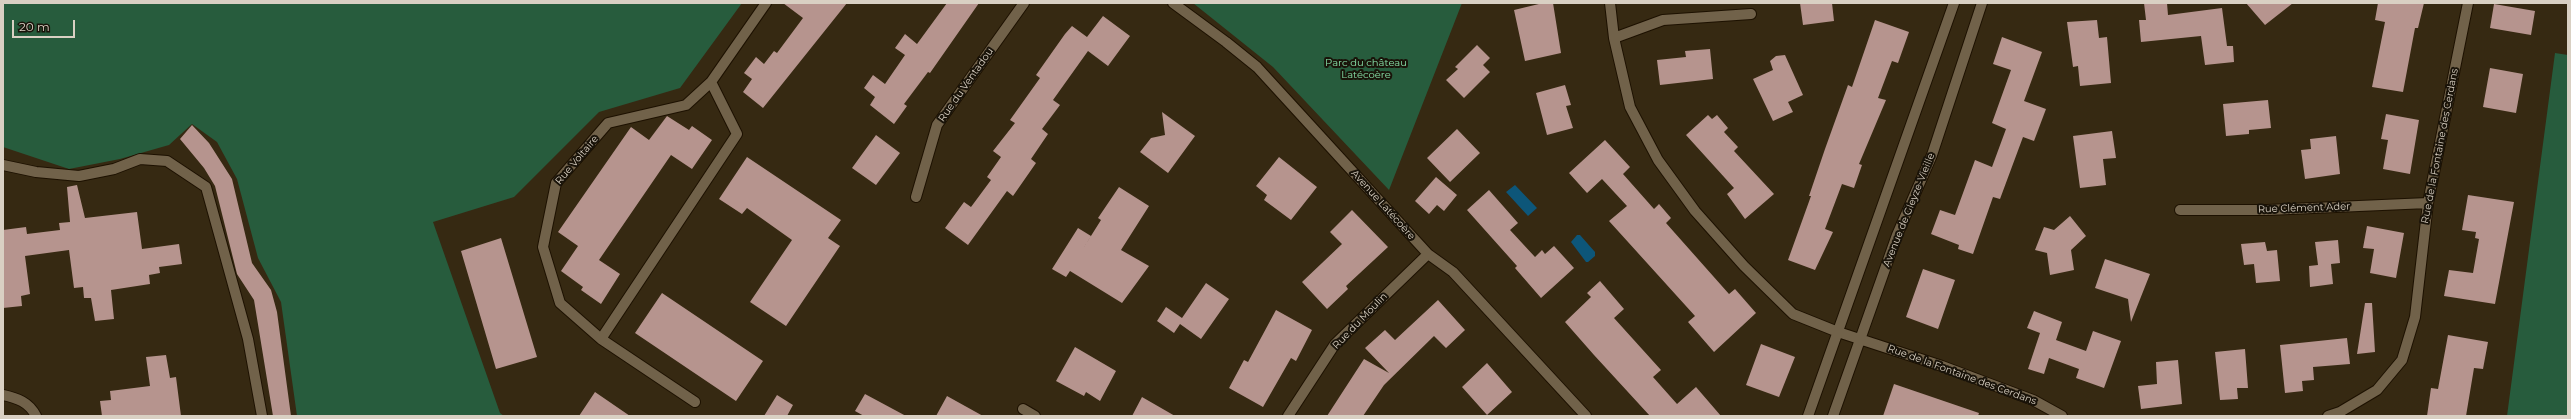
<!DOCTYPE html>
<meta charset="utf-8">
<style>
body{margin:0}
#map{position:relative;width:2571px;height:419px;overflow:hidden;background:#362912;font-family:Montserrat,sans-serif}
canvas{display:block}
.frame{position:absolute;inset:0;border:4px solid #d9d0c3;pointer-events:none}
.scale{position:absolute;left:12px;top:20px;width:63px;height:18px;box-sizing:border-box;border:2px solid #d9d0c3;border-top:0;padding-left:5px;font-size:12px;line-height:14px;white-space:nowrap;color:#d9d0c3;-webkit-text-stroke:3px #191309;paint-order:stroke}
</style>
<div id="map">
<canvas width="2571" height="419"></canvas>
<div class="frame"></div>
<div class="scale">20 m</div>
</div>
<script>
const ctx = document.querySelector('canvas').getContext('2d');
ctx.lineJoin = 'round';
function fillPath(path, color) {
  ctx.fillStyle = color;
  ctx.fill(path, 'evenodd');
}
function strokePath(path, color, width, dash) {
  ctx.strokeStyle = color;
  ctx.lineWidth = width;
  ctx.lineCap = dash ? 'butt' : 'round';
  ctx.setLineDash(dash || []);
  ctx.stroke(path);
}
function label(font, color, halo, rows, align = 'center') {
  ctx.font = font + ' Montserrat,sans-serif';
  ctx.lineWidth = 4;
  ctx.setLineDash([]);
  ctx.textBaseline = 'middle';
  ctx.strokeStyle = halo;
  ctx.fillStyle = color;
  for (const [text, x, y, turn = 0] of rows) {
    ctx.save();
    ctx.translate(x, y);
    ctx.rotate((+turn || 0) * Math.PI / 180);
    ctx.textAlign = isNaN(turn) ? turn : align;
    if (halo) ctx.strokeText(text, 0, 0);
    ctx.fillText(text, 0, 0);
    ctx.restore();
  }
}
const green = new Path2D(`
 M3,3H742L680,88L599,112L514,197L433,222L500,413L504,416H297L281,302L258,258L237,179L217,142L192,124L169,145L120,159L69,169L3,147Z
 M1193,3H1462L1389,190L1273,67Z
 M2555,53L2568,55V416H2507Z`);
const water = new Path2D(`
 M1515,185L1537,208L1528,216L1506,192Z
 M1577,235H1580L1595,252V256L1588,262H1586L1571,242Z`);
const building = new Path2D(`
 M783,3H847L763,108L743,92L752,79L744,73L756,57L764,64L774,51L777,53L803,18Z
 M947,3H979L930,73L928,72L904,104L907,106L894,124L870,105L875,97L864,88L873,75L885,84L905,55L895,48L905,34L917,44Z
 M1543,3H1553L1561,53L1525,61L1514,10Z
 M1800,3H1832L1834,21L1803,25Z
 M2144,3H2167L2168,15L2222,8L2227,46H2233L2234,62L2205,65L2201,36L2141,42L2139,20H2146Z
 M2246,3H2293L2265,25Z
 M2378,3H2424L2418,28H2415L2403,92L2372,87L2385,22L2375,20Z
 M2494,4L2535,11L2531,35L2490,28Z
 M1103,16L1130,36L1108,66L1088,51L1053,100L1060,105L1042,129L1048,134L1031,159L1036,163L1013,196L1007,191L968,245L945,228L964,202L971,207L991,180L987,177L1001,157L993,151L1015,123L1010,120L1040,78L1036,75L1065,34L1072,26L1087,37Z
 M1875,20L1909,32L1898,63L1892,61L1878,98L1886,100L1859,164L1862,165L1854,188L1842,184L1825,229L1833,232L1815,270L1788,260L1811,196H1809L1825,149L1848,85L1852,87Z
 M2097,20L2099,38L2107,37L2111,83L2080,86L2078,66L2073,67L2067,22Z
 M2002,37L2042,52L2024,101L2046,109L2034,141L2023,137L2000,199L1993,197L1973,254L1958,249L1959,245L1931,234L1940,210L1955,215L1975,160L1992,167L2006,129L1992,123L2011,70L1993,64Z
 M1477,45L1490,58L1483,65L1490,72L1464,98L1446,80L1458,69L1455,67Z
 M1710,49L1713,79L1660,85L1657,60L1686,57L1685,51Z
 M1785,55L1803,95L1788,102L1793,112L1773,121L1753,79L1773,70L1770,61L1776,56Z
 M2490,68L2523,74L2516,113L2483,107Z
 M1565,85L1571,105L1566,106L1573,128L1547,135L1536,93Z
 M2268,100L2271,128L2249,130V134L2226,136L2223,104Z
 M1162,112L1195,136L1168,173L1140,152L1151,138L1165,135Z
 M2386,114L2419,120L2410,174L2383,169L2388,140L2381,139Z
 M1708,115L1712,119L1717,115L1728,128L1724,132L1738,147L1734,151L1774,194L1745,219L1727,194L1734,188L1686,135Z
 M667,116L689,130L692,126L712,140L692,169L671,155L599,260L620,274L601,304L581,290L583,287L561,271L578,246L558,232L631,127L649,140Z
 M192,125L209,143L232,179L252,263L271,290L277,312L291,416H273L254,300L237,274L215,186L204,168L180,139Z
 M1457,129L1480,153L1450,182L1427,158Z
 M2112,131L2116,158L2103,159L2106,185L2080,188L2073,136Z
 M876,135L900,153L876,185L852,168Z
 M2336,136L2340,174L2305,179L2301,150L2311,149L2310,139Z
 M1605,140L1630,167L1623,174L1654,209L1659,204L1671,218L1666,223L1729,294L1735,289L1756,313L1714,352L1688,322L1695,316L1609,221L1627,206L1602,179L1587,193L1569,173Z
 M747,157L841,220L828,238L840,246L786,326L750,302L792,240L747,208L742,214L719,199Z
 M1279,157L1317,187L1291,220L1264,200L1267,195L1256,186Z
 M1436,177L1457,195L1444,211L1437,205L1429,214L1415,201Z
 M77,185L85,218L137,212L142,249L179,244L182,264L159,267L160,273L149,275L150,284L111,290L114,319L95,321L91,298H84L83,287L74,288L69,250L25,256L30,294L21,296L22,306L3,308V230L26,227L27,234L60,230L59,223L70,222L67,187Z
 M1119,187L1149,206L1121,250L1149,266L1122,303L1070,271L1066,277L1052,269L1078,228L1091,236L1079,255L1101,220L1098,218Z
 M1489,190L1518,223L1510,230L1535,257L1542,250L1545,254L1554,246L1574,268L1541,298L1515,268L1517,266L1467,210Z
 M2468,195L2514,202L2495,304L2444,296L2449,270L2473,273L2479,239L2475,238L2476,232L2462,230Z
 M1352,210L1388,247L1346,286L1348,289L1327,309L1302,282L1342,244L1330,232Z
 M2070,216L2086,236L2071,250L2074,270L2050,275L2047,253L2035,250L2044,227L2054,230Z
 M2367,226L2404,233L2396,278L2370,273L2374,249L2363,248Z
 M501,238L537,357L496,369L461,251Z
 M2338,240L2340,263L2331,264L2333,284L2310,287L2309,266L2318,265L2315,242Z
 M2265,242L2267,251L2277,250L2280,281L2256,283L2254,264L2244,265L2241,244Z
 M2105,259L2150,274L2131,322L2128,299L2095,288Z
 M1923,269L1955,280L1938,329L1906,317Z
 M1600,281L1624,309L1614,318L1661,370L1653,377L1677,404L1696,387L1721,416H1650L1594,355L1565,322L1591,297L1587,293Z
 M1206,283L1229,299L1201,339L1180,324L1174,333L1157,321L1166,307L1182,318Z
 M662,293L763,361L736,401L635,333Z
 M1438,300L1465,330L1446,348L1434,336L1384,385L1363,416H1327L1364,359L1389,373L1365,348L1385,330L1395,340Z
 M2365,303H2372L2375,352L2357,354Z
 M1276,310L1312,330L1296,361L1291,358L1263,407L1229,388L1244,360L1248,362Z
 M2034,311L2062,322L2056,340L2086,351L2093,331L2121,341L2104,388L2076,378L2079,369L2049,358L2044,374L2028,369L2040,333L2027,328Z
 M2448,335L2488,342L2483,369L2474,368L2466,416H2427L2431,388L2438,389Z
 M2347,338L2350,364L2313,367L2314,380L2302,381L2303,391L2285,393L2280,345Z
 M1761,344L1795,357L1779,397L1746,385Z
 M1075,347L1116,371L1100,401L1086,392L1084,396L1056,381Z
 M2245,349L2248,388H2237L2238,399L2220,400L2215,352Z
 M166,355L170,378L176,377L181,416H102L100,401L111,400L110,391L150,386L146,357Z
 M2178,360L2182,404L2141,409L2138,386L2157,384L2156,362Z
 M1487,363L1512,392L1487,415L1462,387Z
 M1894,384L1979,413L1978,416H1883Z
 M595,392L630,416H579Z
 M865,394L906,416H864L855,411Z
 M777,395L793,405L787,416H764Z
 M947,396L983,416H936Z
 M1142,397L1175,416H1132Z`);
const street = new Path2D(`
 M1173,3L1226,42L1257,67L1428,254L1453,272L1586,416
 M1610,3L1614,38L1630,107L1658,160L1695,211L1744,266L1793,314L1838,332L1942,366L2033,400L2062,416
 M1614,38L1663,20L1751,14
 M3,165L36,172L79,176L114,169L140,159L167,161L206,187L248,339L262,416
 M916,197L937,125L1024,3
 M2180,210H2267L2428,203
 M601,339L737,134L711,82
 M3,395C17,398 29,402 36,416
 M695,402L601,339L560,303L543,247L556,183L608,123L686,105L711,82L766,3
 M1023,409L1035,416
 M1288,416L1335,344L1428,254
 M1808,416L1954,3
 M1833,416L1897,235L1932,155L1982,3
 M2328,416L2340,412L2377,390L2402,360L2415,317L2428,203L2468,3`);
const parkNames = [
 ["Parc du château",1366,63],
 ["Latécoère",1366,75]
];
const streetNames = [
 ["Rue du Ventadou",966,85,-55],
 ["Rue de la Fontaine des Cerdans",2440,146,-79],
 ["Rue Voltaire",577,160,-50],
 ["Avenue Latécoère",1383,205,48],
 ["Rue Clément Ader",2304,208,-2],
 ["Avenue de Gleyze-Vieille",1909,210,-68],
 ["Rue du Moulin",1360,321,-46],
 ["Rue de la Fontaine des Cerdans",1962,375,20]
];
fillPath(green, '#275c3d');
fillPath(water, '#0d5679');
fillPath(building, '#b6948e');
strokePath(street, '#1d1100', 12);
strokePath(street, '#71624a', 10);
label('10px', '#86e0a8', '#191309', parkNames);
label('10px', '#d9d0c3', '#191309', streetNames);
</script>
